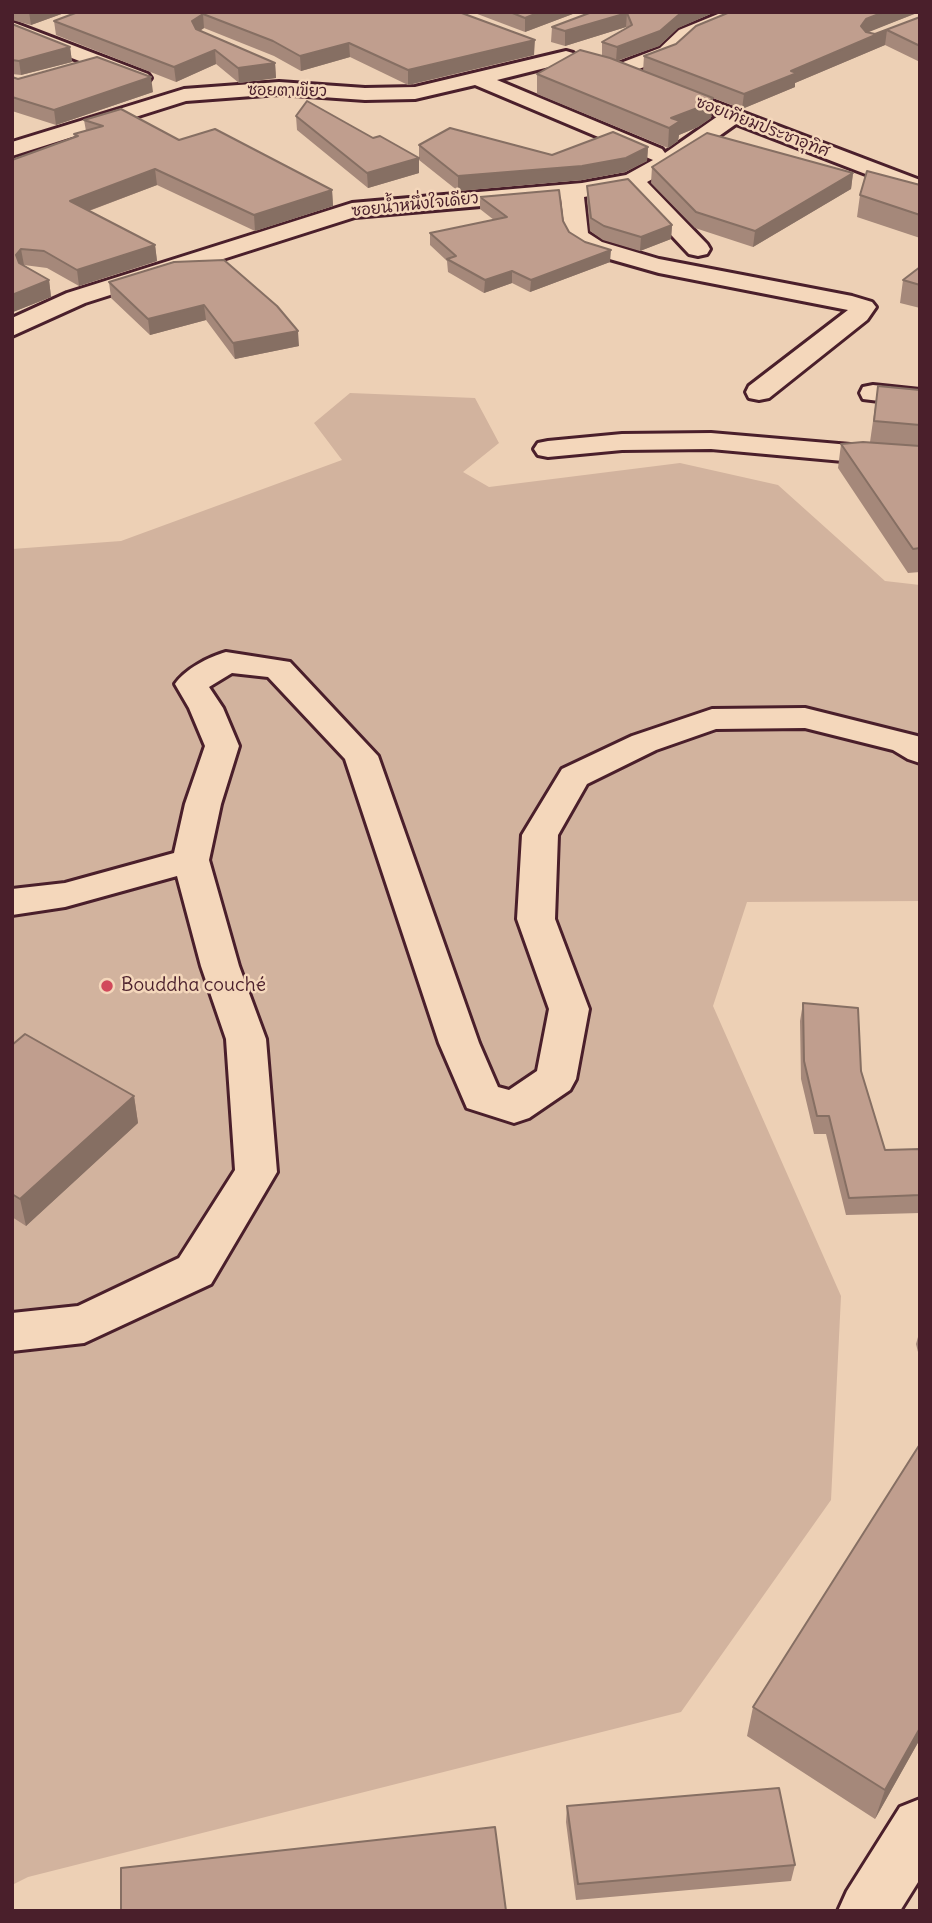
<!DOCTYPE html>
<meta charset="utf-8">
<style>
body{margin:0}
#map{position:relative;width:932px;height:1923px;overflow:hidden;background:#edd0b5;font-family:Delius,sans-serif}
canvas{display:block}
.frame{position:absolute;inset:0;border:14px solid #4a1f2b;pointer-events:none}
</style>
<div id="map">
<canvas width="932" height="1923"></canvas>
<div class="frame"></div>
</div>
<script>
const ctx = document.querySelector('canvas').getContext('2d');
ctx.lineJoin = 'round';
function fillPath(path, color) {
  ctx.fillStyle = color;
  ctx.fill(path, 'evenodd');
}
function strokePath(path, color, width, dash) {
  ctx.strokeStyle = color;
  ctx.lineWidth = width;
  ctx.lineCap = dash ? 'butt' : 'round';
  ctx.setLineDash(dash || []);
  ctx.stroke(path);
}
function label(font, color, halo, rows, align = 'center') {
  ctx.font = font + ' Delius,"Playpen Sans Thai",sans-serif';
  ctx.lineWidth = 5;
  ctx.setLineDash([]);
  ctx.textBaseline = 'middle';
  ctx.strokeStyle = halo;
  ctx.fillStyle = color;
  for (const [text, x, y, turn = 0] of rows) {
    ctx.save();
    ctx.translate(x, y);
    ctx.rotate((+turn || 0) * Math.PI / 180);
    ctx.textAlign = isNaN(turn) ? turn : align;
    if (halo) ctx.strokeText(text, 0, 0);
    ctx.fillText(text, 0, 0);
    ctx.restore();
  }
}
const green = new Path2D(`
 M350,393L475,398L499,443L463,472L489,487L680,463L778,485L885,581L920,585V901L747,902L713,1006L841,1296L831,1500L681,1712L28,1877L12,1885V549L121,541L342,460L314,423Z`);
const minor = new Path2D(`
 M723,12H750L748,16L693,38L674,56L617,77L610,75L607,71L610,67L660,48L679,30Z
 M12,22L148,74L151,78L148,82H134L12,35Z
 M566,51L573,53L576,57L573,61L497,80L662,149L665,153L718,116L703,110L699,106L703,102L710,100L920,180V195L736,124L678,165L647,182L707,244L710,249L707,254L698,256L689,254L628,189L584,197L588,233L602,242L659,259L852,296L872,302L876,307L867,320L769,398L759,400L749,398L746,392L749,386L848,310L659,273L585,252L571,243L565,233L561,199L355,217L85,303L12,336V318L67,293L352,203L582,183L626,175L653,160L475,85L415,99L365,100L279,94L186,101L12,156V142L184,89L279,82L365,88L415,87Z
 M873,385L920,390V406L863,399L860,393L863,387Z
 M711,433L920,451V468L711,449L622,450L548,457L538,455L534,449L538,443L548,441L622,434Z
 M226,652L290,662L378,756L479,1043L498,1087L509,1090L537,1071L549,1009L517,919L522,835L562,769L632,736L712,709L805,708L917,736L920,737V763L908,759L893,750L805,728L716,729L656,750L587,784L558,835L555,919L589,1009L576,1079L570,1090L529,1118L514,1123L467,1108L439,1043L345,759L268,677L232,673L209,687L223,708L239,746L221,804L209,860L239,966L266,1039L277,1172L211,1284L84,1343L12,1351V1313L78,1306L179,1258L235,1170L226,1039L201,966L177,876L65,907L12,915V889L65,883L174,853L185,804L205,746L189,708L175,684C185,669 209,657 226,652Z
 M920,1799V1879L900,1911H838L847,1891L900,1807Z`);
const wall = new Path2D(`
 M12,12H67L31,25L12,20Z
 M79,12H459L534,55L408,85L350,57L301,71L274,56L204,28L200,31L275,63L276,78L239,83L216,64L176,82L56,35L54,21Z
 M472,12H578L525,32Z
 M592,12H715L678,28L659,46L617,61L643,71L644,56L676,44L730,12H920L867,32L875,34L920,17V62L885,45L795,83V87L742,109L713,98L711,118L698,127L679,135L678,141L668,148L537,94V74L602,56V42L627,29L626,27L565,46L551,42L552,27Z
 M12,24L70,47L72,62L21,75L12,74Z
 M12,77L18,79L153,92L56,125L12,111Z
 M296,116L373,138L419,158V145L552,155L648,147L647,161L625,172L582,180L458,191L419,160V173L368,188L297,130Z
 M84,120L179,140L332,190L333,206L255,231L157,185L89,211L155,245L157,261L79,286L47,268L24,265L49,280L51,297L13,312L12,160L75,138L74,134L86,131Z
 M652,167L853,173L851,189L753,247L695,228L651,183Z
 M920,185V238L857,217L860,195Z
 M587,186L672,225L671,239L640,251L603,240L590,231L587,199Z
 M480,197L563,221L569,232L610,262L530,292L512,283L484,293L448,272L447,261L430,245V233L494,220L480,209Z
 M174,262L299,346L235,359L206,320L150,335L111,298L109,282Z
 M920,267V308L900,303L903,280Z
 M878,386L920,390V572L908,573L838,468L841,444L870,442Z
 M803,1003L861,1071L885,1150L920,1149V1213L846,1215L826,1134H814L801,1079L800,1021Z
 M12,1045L134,1096L138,1123L26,1226L12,1217Z
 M920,1330V1360L916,1344Z
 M920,1444V1739L875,1819L747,1736L753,1707Z
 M567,1806L795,1865L791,1881L576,1900L566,1822Z`);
const shadedWall = new Path2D(`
 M29,12H67L31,25Z
 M540,12H578L525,32V18Z
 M682,12H715L678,28L659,46L616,61L617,47Z
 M884,12H919L864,34L861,26L866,19Z
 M627,13L626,27L565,46V31Z
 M203,14L204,28L193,35L192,21Z
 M887,30L885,45L795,83V87L742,109L744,94L791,71Z
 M535,40L534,55L408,85V70Z
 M349,43L350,57L301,71L300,56Z
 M70,47L72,62L21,75L19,61Z
 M215,50L216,64L176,82L174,67Z
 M275,63L276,78L239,83L238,68Z
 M151,77L153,92L56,125L54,110Z
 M713,98L711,118L698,127L679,135L678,141L668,148L669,128L671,118Z
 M648,147L647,161L625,172L582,180L458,191V176Z
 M419,158V173L368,188L367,173Z
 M155,169L157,185L72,217L70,201Z
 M853,173L851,189L753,247L755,231Z
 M332,190L333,206L255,231L254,215Z
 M672,225L671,239L640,251L641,237Z
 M155,245L157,261L79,286L77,270Z
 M21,249L24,265L19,272L16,255Z
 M611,250L610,262L530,292L531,280Z
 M512,271V283L484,293L485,280Z
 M49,280L51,297L13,312L12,295Z
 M204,305L206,320L150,335L148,319Z
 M298,331L299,346L235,359L233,343Z
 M134,1096L138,1123L26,1226L20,1199Z
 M920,1728V1739L875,1819L885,1790Z`);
const building = new Path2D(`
 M78,12H459L535,40L408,70L349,43L300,56L273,41L203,14L192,21L196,29L275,63L238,68L215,50L174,67L54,21Z
 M510,12H540L525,18Z
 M592,12H682L660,31L617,47L602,42L632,25L627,13L565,31L552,27Z
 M730,12H884L866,19L861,26L866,32L875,34L920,17V46L887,30L791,71L797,73L744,94L644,56L676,44L696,26Z
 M12,24L70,47L19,61L12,60Z
 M580,50L610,58L713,98L700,107L671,118L680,121L669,128L537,74Z
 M97,57L151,77L54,110L12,97V77L18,79Z
 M307,101L373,138L380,136L419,158L367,173L296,116Z
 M121,109L179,140L215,129L332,190L254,215L155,169L70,201L155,245L77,270L44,251L21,249L16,255L19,263L49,280L12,295V160L78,136L74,134L103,126L84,120Z
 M450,128L552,155L613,132L648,147L626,158L582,166L458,176L419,145Z
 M707,133L853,173L755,231L696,212L652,167Z
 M867,171L920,185V215L860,195Z
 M628,179L672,225L641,237L604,226L591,218L587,186Z
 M559,190L563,221L569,232L585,242L611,250L531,280L512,271L485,280L447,259L456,256L430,233L507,217L480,197Z
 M224,260L277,306L298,331L233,343L204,305L148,319L109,282L174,262Z
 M920,267V285L903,280Z
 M878,386L920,390V425L874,421Z
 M863,442L920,446V548L913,549L841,444Z
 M803,1003L858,1008L861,1071L885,1150L920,1149V1195L849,1198L829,1116H817L804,1061Z
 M25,1034L134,1096L20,1199L12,1194V1045Z
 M920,1444V1728L885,1790L753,1707Z
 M779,1788L795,1865L578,1884L567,1806Z
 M495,1827L506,1911H121V1868Z`);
const markers = [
 [107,986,7,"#d1495b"]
];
const farStreetnames = [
 ["ซอยตาเขียว",287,91,1],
 ["ซอยเทียมประชาอุทิศ",762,127,21],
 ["ซอยน้ำหนึ่งใจเดียว",415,205,-6]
];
const poiNames = [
 ["Bouddha couché",121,986]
];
fillPath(green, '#d2b39e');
strokePath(minor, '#4a1f2b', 6);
fillPath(minor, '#f4d7bb');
fillPath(wall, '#a5887a');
fillPath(shadedWall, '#866f63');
fillPath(building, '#c09e8e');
strokePath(building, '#866f63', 2);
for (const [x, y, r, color] of markers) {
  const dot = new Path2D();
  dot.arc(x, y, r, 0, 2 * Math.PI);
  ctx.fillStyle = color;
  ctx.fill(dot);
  strokePath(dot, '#f4d7bb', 2.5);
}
label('16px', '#4a1f2b', '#f4d7bb', farStreetnames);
label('19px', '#4a1f2b', '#f4d7bb', poiNames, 'left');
</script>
